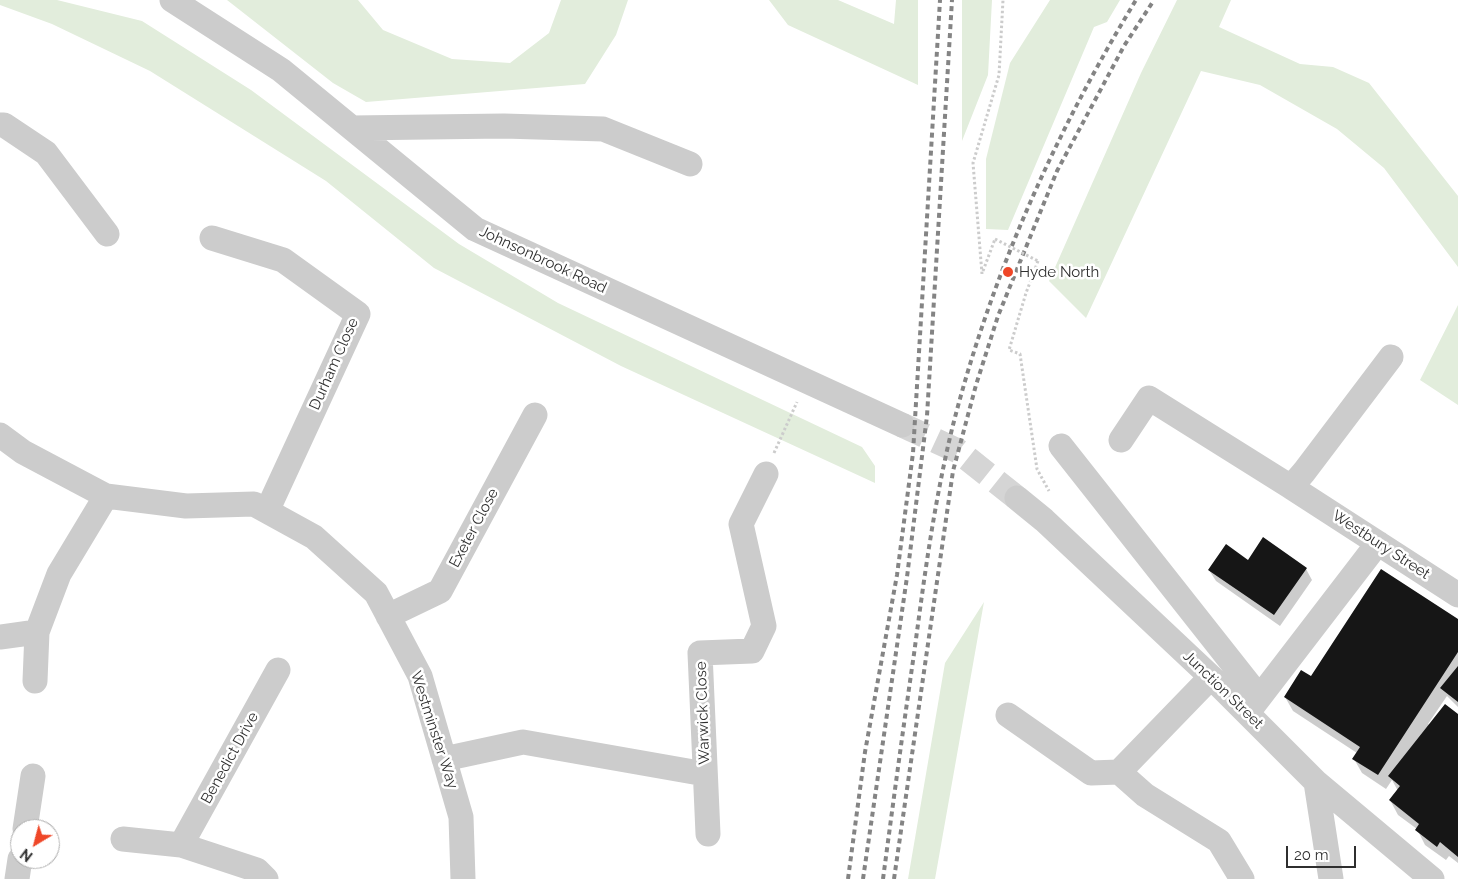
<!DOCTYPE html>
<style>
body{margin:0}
#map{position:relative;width:1458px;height:879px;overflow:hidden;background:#fff;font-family:Raleway,sans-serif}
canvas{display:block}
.north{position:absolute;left:10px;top:819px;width:50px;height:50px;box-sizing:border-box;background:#fff;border:1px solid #acacac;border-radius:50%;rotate:217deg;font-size:14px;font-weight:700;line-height:20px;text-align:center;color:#2f2f2f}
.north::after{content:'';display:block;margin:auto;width:18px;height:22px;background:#ef4728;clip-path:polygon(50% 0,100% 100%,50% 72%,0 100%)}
.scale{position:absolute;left:1286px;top:846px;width:70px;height:22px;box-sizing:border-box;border:2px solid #2f2f2f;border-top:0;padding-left:6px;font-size:15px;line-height:18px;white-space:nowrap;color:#2f2f2f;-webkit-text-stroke:4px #fff;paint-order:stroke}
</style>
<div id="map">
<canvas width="1458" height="879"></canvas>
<div class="north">N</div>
<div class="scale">20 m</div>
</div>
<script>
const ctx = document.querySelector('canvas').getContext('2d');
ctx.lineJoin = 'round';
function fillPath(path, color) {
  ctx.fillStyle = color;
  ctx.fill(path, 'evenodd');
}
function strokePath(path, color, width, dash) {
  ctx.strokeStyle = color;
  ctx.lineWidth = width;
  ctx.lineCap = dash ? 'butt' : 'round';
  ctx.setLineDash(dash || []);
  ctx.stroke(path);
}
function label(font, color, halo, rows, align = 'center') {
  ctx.font = font + ' Raleway,sans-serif';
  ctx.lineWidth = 5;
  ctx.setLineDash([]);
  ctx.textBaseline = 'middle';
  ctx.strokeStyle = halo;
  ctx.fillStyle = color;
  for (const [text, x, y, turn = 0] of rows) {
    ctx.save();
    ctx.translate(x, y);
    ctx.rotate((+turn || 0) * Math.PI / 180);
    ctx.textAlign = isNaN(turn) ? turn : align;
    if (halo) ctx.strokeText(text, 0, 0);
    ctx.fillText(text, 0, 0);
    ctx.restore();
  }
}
const green = new Path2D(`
 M0,0H57L142,21L251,90L459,244L558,303L862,447L875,466V483L621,366L434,268L326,181L150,71L52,24L0,5Z
 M227,0H358L383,30L452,59L510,63L549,33L561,0H628L616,35L585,84L366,102L333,83Z
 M769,0H838L894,24L896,0H918V85L788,25Z
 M962,0H992L988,75L962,141Z
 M1050,0H1120L1107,22L1094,27L1008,230L986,229V159L1010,63Z
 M1177,0H1231L1219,27L1300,64L1333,67L1369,83L1458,196V267L1384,168L1337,129L1260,85L1201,71L1086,318L1049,281L1141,73Z
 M1458,305V405L1420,380Z
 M984,602L935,879H908L945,663Z`);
const shadow = new Path2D(`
 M1248,561L1306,569L1312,580L1280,626L1216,581L1209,570Z
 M1458,621V707L1447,696L1428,724L1430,725L1458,716V863L1449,856L1446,860L1425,845L1417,829L1398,815L1390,800L1398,791L1392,780L1386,789L1362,773L1354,759L1357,753L1293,711L1285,697L1312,678Z`);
const building = new Path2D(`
 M1263,537L1307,568L1274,615L1208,570L1226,544L1248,560Z
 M1381,569L1458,619V652L1378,775L1352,759L1360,747L1284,697L1301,670L1311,676Z
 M1458,666V702L1440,688Z
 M1445,704L1458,714V857L1440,842L1437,847L1415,830L1419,824L1389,800L1400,786L1388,776Z`);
const minorTunnel = new Path2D(`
 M902,425L958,451L1017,498`);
const path = new Path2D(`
 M1038,261L1026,293L1009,350L1020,354L1037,469L1049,491
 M983,271L995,239
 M982,274L973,163L999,75L1003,0
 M774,453L797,402`);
const minor = new Path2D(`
 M172,0L281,70L475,229L902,425
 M0,125H4L46,153L107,234
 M352,128L504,126L603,129L690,164
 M212,238L283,260L358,314L267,511
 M1391,357L1304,472L1291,487L1458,595
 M0,435L23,452L106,496L186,506L254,504L314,537L376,593L420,676L461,817L463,879
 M1121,440L1149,398L1291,487
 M1061,446L1252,688L1248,713
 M1017,498L1044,520L1211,677L1316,782L1432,879
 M388,616L440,591L535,415
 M0,637L37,632
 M1211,677L1119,772L1145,795L1219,841L1242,879
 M35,681L37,632L59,574L106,496
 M1249,711L1378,543
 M1008,715L1091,773L1119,772
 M444,759L523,742L705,774
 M1316,782L1331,879
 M25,829L33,776
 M708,834L700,653L752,651L764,626L741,524L766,474
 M123,839L181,845L257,870L266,879
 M181,845L278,670
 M17,879L20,859`);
const rail = new Path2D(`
 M848,879L865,752L897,575L913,453L940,0
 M863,879L907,577L927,416L952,0
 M883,879C893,804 903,729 914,654C924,579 934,503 952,429C990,278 1055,133 1136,0
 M894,879L953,471L976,385L998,316L1057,171L1124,46L1154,0`);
const pathBridge = new Path2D(`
 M995,239L1038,261`);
const markers = [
 [1008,272,6,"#ef4728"]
];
const streetNames = [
 ["Johnsonbrook Road",543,260,25],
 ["Durham Close",334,364,-66],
 ["Exeter Close",474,528,-62],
 ["Westbury Street",1381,545,33],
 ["Junction Street",1223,690,44],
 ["Warwick Close",703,713,-92],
 ["Westminster Way",434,730,72],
 ["Benedict Drive",230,758,-61]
];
const poiNames = [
 ["Hyde North",1019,272]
];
fillPath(green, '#e2eddc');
fillPath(shadow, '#0003');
fillPath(building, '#161616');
strokePath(minorTunnel, '#d5d5d5', 25, [25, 12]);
strokePath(path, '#ccc', 3, [2.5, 2.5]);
strokePath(minor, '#ccc', 25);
strokePath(rail, '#848484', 4, [5, 4]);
strokePath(pathBridge, '#ccc', 3, [2.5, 2.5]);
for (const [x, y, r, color] of markers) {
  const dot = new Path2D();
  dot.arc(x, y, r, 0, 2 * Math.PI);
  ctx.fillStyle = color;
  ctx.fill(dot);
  strokePath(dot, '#fff', 2);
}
label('15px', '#2f2f2f', '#fff', streetNames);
label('15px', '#2f2f2f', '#fff', poiNames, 'left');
</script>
